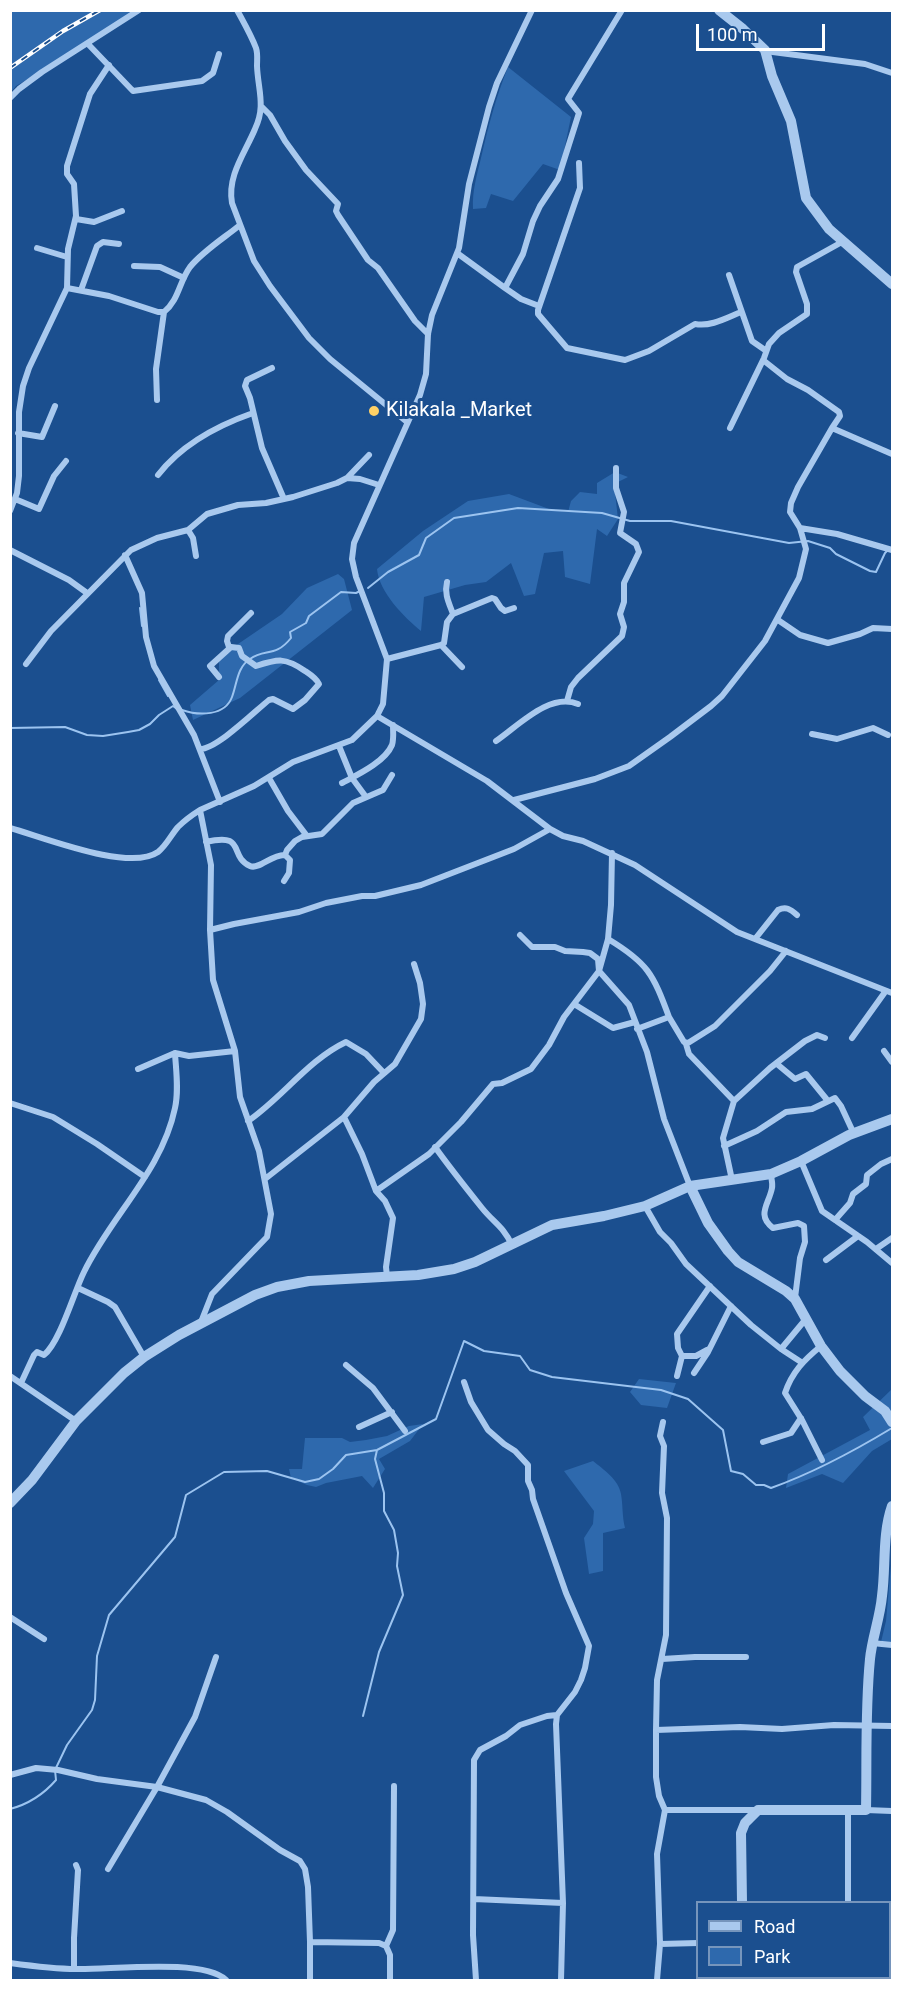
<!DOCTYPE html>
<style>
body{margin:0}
#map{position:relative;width:903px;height:1991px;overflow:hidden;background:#1b4f8f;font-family:Roboto,sans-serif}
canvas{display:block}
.frame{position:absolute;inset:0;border:12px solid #fff;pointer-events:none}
.legend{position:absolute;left:696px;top:1901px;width:195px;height:78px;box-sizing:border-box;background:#1b4f8f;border:2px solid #7695bc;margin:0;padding:8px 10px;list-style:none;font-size:18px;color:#fff}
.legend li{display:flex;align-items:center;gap:12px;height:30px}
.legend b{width:30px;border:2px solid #7695bc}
.scale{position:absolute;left:696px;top:24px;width:129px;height:27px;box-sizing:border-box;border:3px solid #fff;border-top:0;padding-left:8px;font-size:18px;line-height:21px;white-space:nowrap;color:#fff;-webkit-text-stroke:4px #1b4f8f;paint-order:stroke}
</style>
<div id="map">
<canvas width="903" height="1991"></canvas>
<div class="frame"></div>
<ul class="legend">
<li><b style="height:8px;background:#a9c9ee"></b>Road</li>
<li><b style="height:16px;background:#2e69ad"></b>Park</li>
</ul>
<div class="scale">100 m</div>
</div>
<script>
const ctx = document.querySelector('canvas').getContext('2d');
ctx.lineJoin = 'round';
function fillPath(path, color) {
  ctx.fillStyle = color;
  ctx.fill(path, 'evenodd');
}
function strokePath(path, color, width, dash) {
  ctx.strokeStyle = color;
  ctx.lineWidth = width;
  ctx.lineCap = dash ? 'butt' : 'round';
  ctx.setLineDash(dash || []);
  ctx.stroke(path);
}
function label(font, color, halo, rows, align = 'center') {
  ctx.font = font + ' Roboto,sans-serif';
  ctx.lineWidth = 6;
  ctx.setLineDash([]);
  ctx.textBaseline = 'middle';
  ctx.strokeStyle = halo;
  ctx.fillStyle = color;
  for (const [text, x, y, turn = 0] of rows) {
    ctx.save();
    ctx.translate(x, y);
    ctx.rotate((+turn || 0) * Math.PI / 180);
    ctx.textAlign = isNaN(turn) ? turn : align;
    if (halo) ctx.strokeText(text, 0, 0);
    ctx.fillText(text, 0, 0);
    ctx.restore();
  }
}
const green = new Path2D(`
 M28,10L142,11L16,86L11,92V11Z
 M508,67L571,117L560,170L543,164L513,201L491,194L486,208L473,209C472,191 477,175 481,158C488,127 496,97 508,67Z
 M615,472L628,477L614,484L618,519L607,536L597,529L590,584L565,577L563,551L544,553L535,594L524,596L511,563L486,582L465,585L424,597L421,631C404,617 379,592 377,569L423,531L468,501L509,494L549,509L568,512L571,501L580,492L597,494V483Z
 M338,574L344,579L352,610L240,698L193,720L190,705L219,680V657L282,614L307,588Z
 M639,1379L676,1383L667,1408L641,1405L630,1392Z
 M892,1389V1439L872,1451L843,1483L822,1474L786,1488L788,1474L870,1430L863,1417Z
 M423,1424L410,1441L379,1459L385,1469L373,1488L362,1476L326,1483L316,1487L307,1485L291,1478L289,1469H302L305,1438H342L350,1442L366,1440L387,1436L409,1426Z
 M593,1461C603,1469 619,1480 621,1494C623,1505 622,1516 625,1528L603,1533V1571L589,1574L584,1538L593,1524L594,1511L564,1471Z
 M892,1554V1643L881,1642L886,1621Z`);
const stream = new Path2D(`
 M368,588L388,572L419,555L426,538L454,518L518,508L602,513L630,521H671L789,543L808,541L830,548L836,554L870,571L876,572L885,553L887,551
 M140,608L142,626
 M159,680L168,696
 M182,710C199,716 225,716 232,697C237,684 237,667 250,659C265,648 275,658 291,638L290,632L306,623L309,616L341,592L356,593L360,591
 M10,728L65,727L87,735L103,736L128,732L139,730L150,724L159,715L173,706L177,709
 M363,1716L379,1652L403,1595L397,1566L398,1553L394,1530L384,1511V1493L375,1459L377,1450
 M10,1809C29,1804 43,1795 56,1780L55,1770L67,1745L92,1710L95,1700L97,1656L109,1615L175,1537L186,1495L224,1472L267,1471L305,1482L319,1479L333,1469L346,1455L377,1450L436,1419L464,1341L484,1351L520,1356L530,1370L552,1377L661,1390L688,1399L723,1430L731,1471L743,1474L756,1485H764L771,1488C813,1473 854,1451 892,1428`);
const minor = new Path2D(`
 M237,10C244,23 251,35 256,48C258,54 257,60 257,66C258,90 266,106 255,129C245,153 227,176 232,203L254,261L270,286L309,338L330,359L407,422
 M88,44L133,91L202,81L213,73L219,54
 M765,51L865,64L892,73
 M10,98L19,89L42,72L139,10
 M262,107L270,115L285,141L306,170L338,204L336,211L338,215L368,260L378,268L415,321L428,334
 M579,163L580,188L538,310V314L567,348L625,360L649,351L695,324C711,327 726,318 741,312
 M76,219L94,222L122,211
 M37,248L67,257
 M457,253L505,288
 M134,266L160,267L184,278
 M729,275L752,341L765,350
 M67,288L109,296L158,312H164C179,300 179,282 190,267C203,251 224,238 240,225
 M81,290L97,246L103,242L119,244
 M539,306L521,299L505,288L523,254L533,221L540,206L558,179L579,113L568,99L622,10
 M763,360L787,379L808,390L839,412L840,416L832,428L892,454
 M272,368L247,380L245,386L250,398L262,448L284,499
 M157,400L156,369L164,312
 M730,428L764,358L769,344L779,333L807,314V304L796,272L797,267L842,242
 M18,433L42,437L55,406
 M158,475C182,444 216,426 253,413
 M347,478L360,479L379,485
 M15,499L39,509L54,476L66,461
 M10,511L17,493L19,476V412L23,386L29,368L67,288L68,249L76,216L74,184L67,174V166L90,94L109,65
 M800,528L837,534L892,550
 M188,530L193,538L196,556
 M10,550L69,580L87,593
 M125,555L142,593L146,637L154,666L194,735L220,802
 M447,582C444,594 449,603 453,614
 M778,620L800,635L828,643L860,634L873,628L892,629
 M441,645L462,667
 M229,647L227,641L228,636L251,613
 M387,659L441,645L444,643L447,622L453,614L492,598L495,599L501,608L505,611L514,608
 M26,664L51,631L131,550L157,538L188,530L207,514L238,505L266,503L293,497L337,483L347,478L369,455
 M567,701L571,687L578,678L622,636L624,627L620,614L624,602V583L639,552L636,544L620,533L624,512L616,488V468
 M377,716L487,781L550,829L563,836L583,841L635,865L737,932L892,993
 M812,734L837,739L873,728L888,735
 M496,741C518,726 550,692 578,704
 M339,746L352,778L366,797
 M200,749C217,749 255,711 269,700L273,699L293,709L305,700L319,684C316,678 311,675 305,671C285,657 278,659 256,666L242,656L239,648L231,647L210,666L219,677
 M269,778L288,811L307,836
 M342,783C357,775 385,762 392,745C394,739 393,731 393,725
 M514,800L595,779L629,766L670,737L711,706L722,696L765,641L799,578L806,549L800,528L790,512L791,503L798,487L832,428
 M10,828C43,837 129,872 158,852C166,846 171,835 178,827C185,820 192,815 200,810
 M206,842C247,832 228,856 250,866C259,870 272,854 285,855L290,860L289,873L284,881
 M285,855L287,850L295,841L302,837L322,834L353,803L383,790L392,775
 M210,930L234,924L299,912L326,903L362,896H375L421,885L514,849L550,829
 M520,935L532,947H555L565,951L583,952L590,953L598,959L599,971L629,1005L647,1052L664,1119L690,1186
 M608,939C648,963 653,974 669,1017
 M755,939L778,910C786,906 790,909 797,915
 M574,1004L613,1028L635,1022
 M637,1029L669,1017L684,1042L688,1043L715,1026L770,971L786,951
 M852,1038L885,992
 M686,1044L689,1054L734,1101
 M884,1051L892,1062
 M777,1064L795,1079L806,1074L828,1101
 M138,1069L175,1053L189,1056L235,1051
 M10,1103L53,1117L97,1144L145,1177
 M344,1117L362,1154L376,1191L385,1201L393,1218L386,1267L387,1277
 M248,1121C282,1098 308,1060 346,1042L366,1054L384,1073
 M724,1146L757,1131L786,1112L812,1109L835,1098L841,1106L854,1134
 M435,1147C450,1168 466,1188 482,1208C494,1223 503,1226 512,1245
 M801,1161L822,1211L867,1242L892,1263
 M771,1174C771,1178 773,1183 772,1188C769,1204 756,1215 773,1228L798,1223L804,1226L805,1242L800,1258L795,1298
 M265,1179L344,1117L374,1082L395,1064L421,1019L423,1004L420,983L414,964
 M732,1180L723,1138L734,1101L770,1068L805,1041L817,1035L825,1038
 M376,1191L429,1154L461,1122L493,1084L502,1083L531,1069L549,1045L564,1017L599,971L608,939L611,905L612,853
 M645,1206L660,1232L671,1243L686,1264L751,1325L781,1349L801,1362
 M835,1220L850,1203L853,1194L866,1184L867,1175L881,1164L892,1159
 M876,1249L892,1238
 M826,1260L858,1236
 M78,1288L108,1302L115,1307L144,1357
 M201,1322L212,1294L267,1237L271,1214L259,1151L240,1097L235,1051L213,980L210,930L211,865L200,810L254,786L293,762L352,740L377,716L383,704L387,659L356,577L352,559L354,543L420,395L426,374L428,334L432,315L459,248L469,184L489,107L497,83L532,10
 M821,1346C804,1360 792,1372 785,1393L802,1420L822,1460
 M781,1349L805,1320
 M682,1356H696L707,1350
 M346,1365L373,1388L405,1431
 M694,1373L708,1352L731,1306
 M10,1376L76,1421
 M677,1376L682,1356L678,1348L677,1334L710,1286
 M464,1382L471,1402L488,1430L504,1444L515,1451L528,1465V1481L532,1490L533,1499L566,1593L589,1646L585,1668L581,1680L575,1692L557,1715L556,1724L563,1903L561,1980
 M21,1383L34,1355L37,1352L44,1355C60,1342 74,1292 84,1272C111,1216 162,1171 175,1108C179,1090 176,1071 175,1053
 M359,1427L392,1412
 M763,1442L791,1433L801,1418
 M10,1617L44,1639
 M872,1643L892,1645
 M662,1659L695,1657H746
 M656,1730L740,1727L782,1729L834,1725L892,1726
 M10,1775L36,1768L58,1770L97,1779L157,1787L206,1800L227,1812L280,1850L300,1861L305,1869L308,1887L310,1942L379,1943L386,1946L390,1955V1980
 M665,1810H758
 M866,1810L892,1811
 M108,1869L157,1787L195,1717L216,1657
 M474,1899L563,1903
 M848,1902V1811
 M310,1942V1980
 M660,1944L698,1943
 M386,1946L393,1930L394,1786
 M10,1963C32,1966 54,1969 76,1969C110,1970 203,1958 226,1980
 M74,1969V1938L78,1870L76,1865
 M848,1978L849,1980
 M476,1980L473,1935L474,1760L480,1750L506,1736L520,1725L547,1716L557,1715
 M657,1980L660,1944L657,1854L665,1810L659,1796L656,1777V1730L657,1680L666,1635L667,1518L662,1493L664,1446L660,1436L663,1422`);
const tertiary = new Path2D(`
 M719,10L743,29L765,50L772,76L791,121L806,198L829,229L892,284
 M690,1186L708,1223L728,1251L738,1262L786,1291L795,1299L821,1346L840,1371L865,1396L885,1411L892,1422
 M10,1503L32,1480L76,1421L124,1373L144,1357L179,1335L255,1295L277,1287L309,1281L418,1275L454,1269L475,1262L552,1225L604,1216L645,1206L690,1186L771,1174L801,1161L849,1135L892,1119
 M742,1902L741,1833L745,1823L758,1810H866C867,1760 865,1710 870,1659C872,1638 880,1618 882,1596C886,1566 882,1535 892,1506
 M740,1978V1980`);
const rail = new Path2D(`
 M10,68L63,31L100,10`);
const markers = [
 [374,411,6,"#ffd166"]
];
const poiNames = [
 ["Kilakala _Market",386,411]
];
fillPath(green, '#2e69ad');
strokePath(stream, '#9cc4f0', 2);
strokePath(minor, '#a9c9ee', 6);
strokePath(tertiary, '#a9c9ee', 10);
strokePath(rail, '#fff', 4.5);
strokePath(rail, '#1b4f8f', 2, [7]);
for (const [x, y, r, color] of markers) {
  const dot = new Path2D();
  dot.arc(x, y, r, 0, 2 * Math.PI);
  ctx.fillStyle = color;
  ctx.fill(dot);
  strokePath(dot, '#1b4f8f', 2);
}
label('20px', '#fff', '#1b4f8f', poiNames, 'left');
</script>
